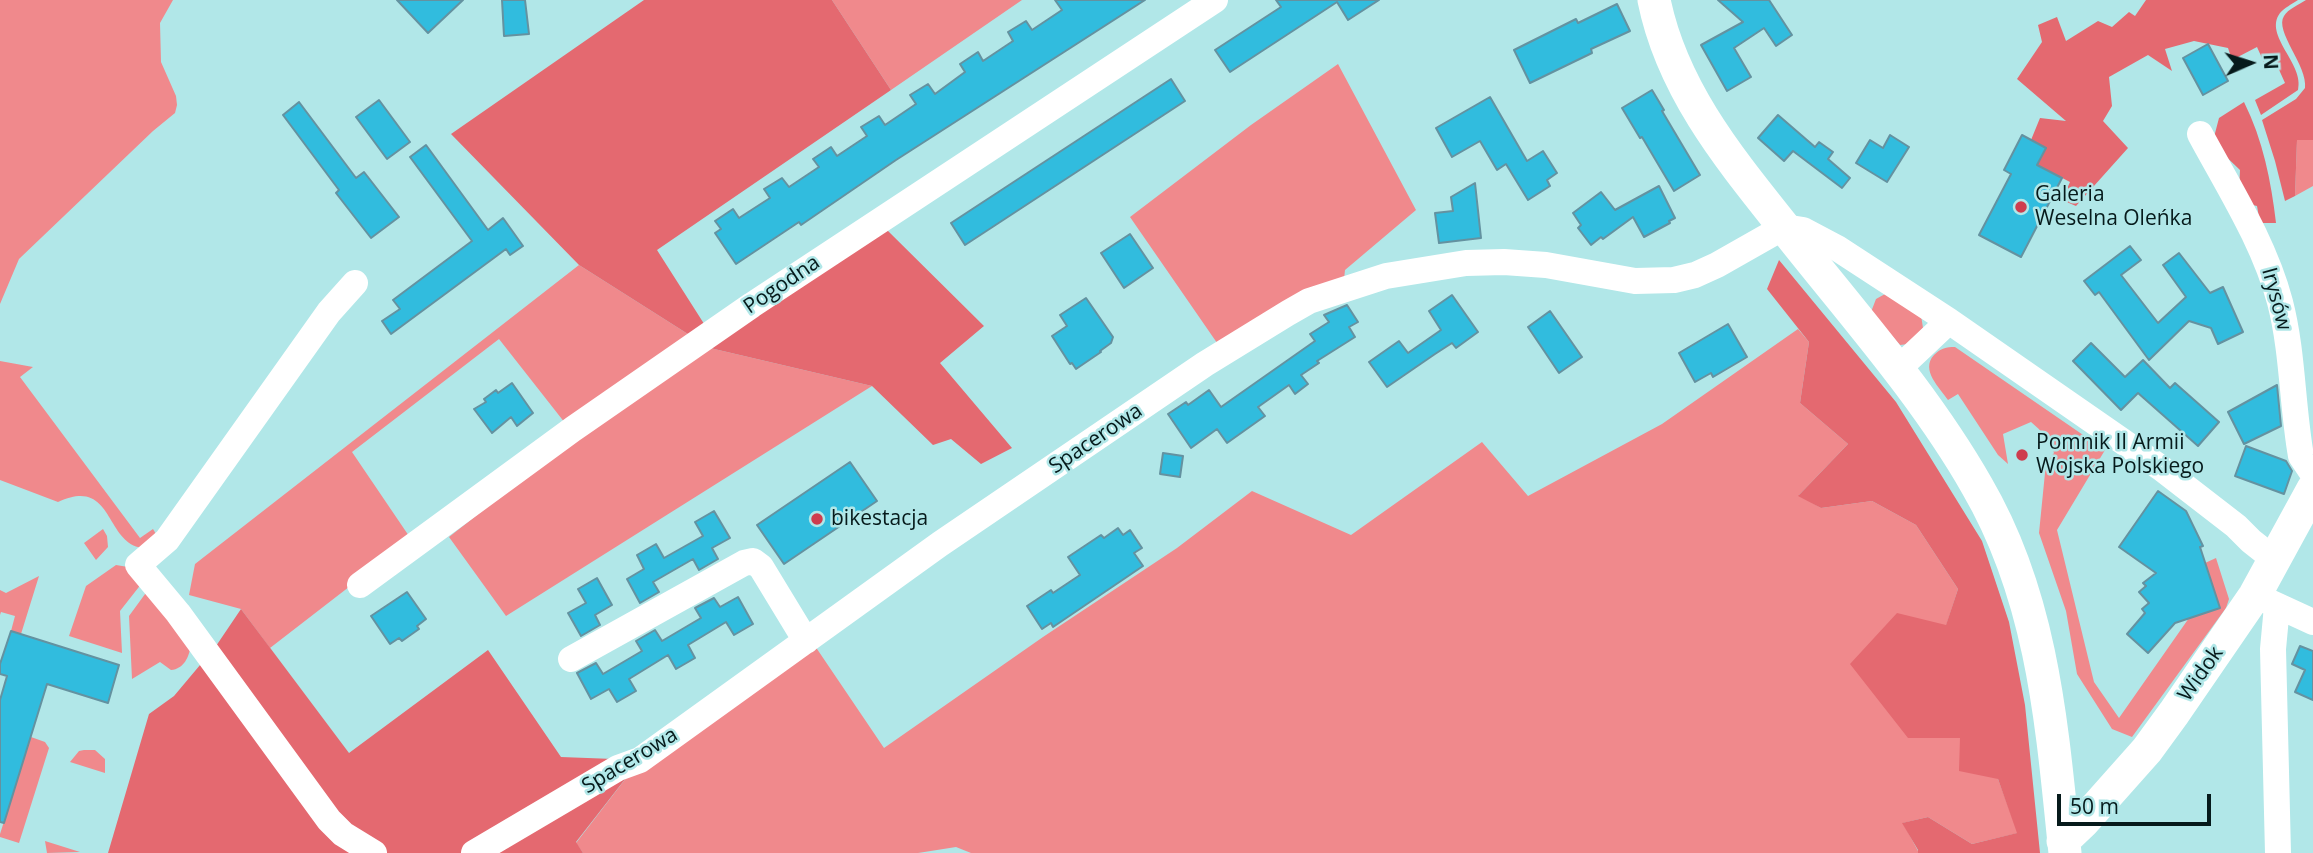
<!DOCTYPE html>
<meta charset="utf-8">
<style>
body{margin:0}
#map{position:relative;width:2313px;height:853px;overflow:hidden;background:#b1e7e8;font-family:"Open Sans",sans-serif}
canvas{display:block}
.north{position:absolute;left:2215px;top:28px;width:70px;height:70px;-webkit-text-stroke:5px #b1e7e8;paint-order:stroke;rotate:87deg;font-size:19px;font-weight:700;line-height:28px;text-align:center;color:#061a1b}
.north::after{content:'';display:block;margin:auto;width:24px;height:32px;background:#061a1b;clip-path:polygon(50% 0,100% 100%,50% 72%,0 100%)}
.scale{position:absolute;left:2057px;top:794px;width:154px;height:32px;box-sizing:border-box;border:4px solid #061a1b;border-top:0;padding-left:9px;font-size:21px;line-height:24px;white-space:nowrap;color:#061a1b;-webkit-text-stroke:5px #b1e7e8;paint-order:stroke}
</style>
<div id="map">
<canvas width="2313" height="853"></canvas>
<div class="north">N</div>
<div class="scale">50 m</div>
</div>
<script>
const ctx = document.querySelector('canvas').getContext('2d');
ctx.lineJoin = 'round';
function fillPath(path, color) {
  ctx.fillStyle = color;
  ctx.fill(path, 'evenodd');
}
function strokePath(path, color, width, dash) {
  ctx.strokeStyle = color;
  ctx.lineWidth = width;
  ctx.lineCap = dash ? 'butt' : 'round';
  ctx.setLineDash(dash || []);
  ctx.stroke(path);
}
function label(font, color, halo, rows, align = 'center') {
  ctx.font = font + ' "Open Sans",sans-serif';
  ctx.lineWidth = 5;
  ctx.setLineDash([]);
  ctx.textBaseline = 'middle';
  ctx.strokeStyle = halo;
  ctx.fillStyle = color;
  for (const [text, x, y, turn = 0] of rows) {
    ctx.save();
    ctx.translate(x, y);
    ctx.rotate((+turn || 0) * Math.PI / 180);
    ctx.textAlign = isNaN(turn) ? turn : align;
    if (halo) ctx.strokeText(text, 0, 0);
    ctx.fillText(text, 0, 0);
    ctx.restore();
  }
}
const green = new Path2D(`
 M0,0H173L160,23L161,62L176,96L177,105L175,113L153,131L19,259L0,304Z
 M832,0H1022L891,90Z
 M1338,64L1416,210L1345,270L1343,289L1224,353L1130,217L1251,125Z
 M2297,139L2313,140V186L2295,196Z
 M579,265L710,348L872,386L506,616L449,537L576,437L499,339L352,452L411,539L270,648L241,609L189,595L195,564Z
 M1885,294L1921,315L1923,328L1908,344L1900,345L1871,312L1876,299Z
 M1798,329L1809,342L1800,403L1848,444L1799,495L1821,508L1872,501L1916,525L1958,589L1946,626L1960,738L1998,779L2018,833L1972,844L1928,817L1903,823L1918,851V853H971L956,847L918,853H583L576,843L640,760L813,643L884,748L1043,637L1177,548L1252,491L1351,535L1482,442L1528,496L1662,424Z
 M1955,347L2105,450L2057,530L2094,682L2119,718L2189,618L2220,608L2205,563L2216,558L2229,599L2226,608L2132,737L2112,729L2077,674L2066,611L2039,533L2046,463L2054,453C2049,440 2042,431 2031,422L2003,434L2008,464L1998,455L1958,394L1948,400C1940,388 1920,370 1934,355C1941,348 1946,347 1955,347Z
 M0,361L33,367L20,377L140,538L153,529L156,534L145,548C104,546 115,475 58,502L0,480Z
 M103,529L107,536L108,547L96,560L84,543Z
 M116,565L128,567L142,583L120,611L122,653L69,636L86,586Z
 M39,576L21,634L11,631L15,616L1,612L0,615V590L6,593Z
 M148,590L191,645C189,657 184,669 171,670L160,662L132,679L129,616Z
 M31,737L45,742L49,748L19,843L0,837V834Z
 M84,750H95L105,759V773L70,762L79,751Z
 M45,841L80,852L47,853Z`);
const forest = new Path2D(`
 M644,0H832L891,90L657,250L715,341L887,230L984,326L940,363L1012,448L981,464L951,439L933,445L872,386L710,348L579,265L451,134Z
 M2146,0H2298C2292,4 2284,8 2280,13C2263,36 2305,64 2298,90L2261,115L2255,100L2285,83L2276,63L2266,67L2257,47L2232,60L2228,48L2194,41L2165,49L2172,71L2148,55L2109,77L2112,106L2103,121L2128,148L2076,206L2062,200L2070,182L2037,165L2046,148L2031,140L2040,118L2066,121L2017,79L2042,42L2038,25L2057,17L2066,41L2098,21L2112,27L2129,12L2135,16Z
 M2306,0H2313V140H2297L2295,196L2285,201L2275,161L2262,120L2296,99L2305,88C2308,66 2274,31 2284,16C2288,9 2300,4 2306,0Z
 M2244,102C2263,140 2271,181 2276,223H2260L2257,206L2244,203L2239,193L2240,170L2216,147L2213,141L2219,118Z
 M1779,260L1896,402L1982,541L2009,622L2025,705L2040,853H1918V850L1902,823L1928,817L1972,844L2017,833L1998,779L1959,771L1960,738H1908L1850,664L1897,613L1946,625L1958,589L1916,525L1872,501L1821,508L1798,496L1848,444L1800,403L1809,342L1767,289Z
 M241,609L349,753L488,650L561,757L640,760L576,842L583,853H108L149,714L174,696L216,646Z`);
const building = new Path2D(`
 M397,0H463L428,33Z
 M502,0H525L529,34L504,36Z
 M1055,0H1145L896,160L801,225L799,222L736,264L715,233L721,229L715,221L733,209L739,218L770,198L764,189L782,178L789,187L819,167L813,159L831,147L837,156L867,136L861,127L879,116L885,125L916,104L910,95L928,84L935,94L965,72L960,64L978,52L983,61L1013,41L1008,32L1026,21L1032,30L1062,10Z
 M1276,0H1379L1348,20L1337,2L1230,72L1215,50L1281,7Z
 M1718,0H1769L1792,35L1776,46L1764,28L1734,48L1751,77L1727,91L1701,45L1743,22Z
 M1617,4L1630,31L1591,49L1592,53L1530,83L1514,50L1576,19L1578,23Z
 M2208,44L2228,81L2203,95L2183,58Z
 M1171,79L1185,101L965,245L951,223Z
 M1652,90L1664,110L1662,111L1700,175L1674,191L1642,137L1640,138L1622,108Z
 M1490,97L1527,161L1543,151L1557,173L1547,180L1550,186L1528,200L1506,164L1497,170L1480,141L1452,157L1436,128Z
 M379,100L410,142L387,159L356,117Z
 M299,102L356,178L364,172L399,217L371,238L336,193L339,190L283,115Z
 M1778,115L1815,147L1819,142L1833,152L1828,159L1850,178L1842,188L1793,151L1784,161L1758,138Z
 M1890,135L1909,147L1887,182L1856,163L1870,140L1883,148Z
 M2022,135L2046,148L2037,165L2062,178L2021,257L1979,235L2011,174L2004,170Z
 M426,145L488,230L503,218L523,246L510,255L506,249L391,334L382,321L400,309L393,300L472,241L410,157Z
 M1475,183L1481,238L1439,243L1435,213L1453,211L1451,197Z
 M1659,186L1675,218L1669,221L1670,223L1644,237L1633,217L1603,239L1601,237L1591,245L1578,228L1581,225L1573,213L1601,192L1615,210Z
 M1130,234L1153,268L1124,288L1101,253Z
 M2130,246L2141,260L2121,275L2158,323L2186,297L2163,265L2179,253L2210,293L2223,287L2243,332L2218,344L2211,328L2189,321L2149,360L2099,292L2095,295L2084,281Z
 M1452,295L1478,332L1456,348L1452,343L1435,354L1387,387L1369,362L1399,341L1408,353L1441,330L1429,311Z
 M1086,298L1113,337L1111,343L1100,351L1101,352L1076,369L1072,363L1070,364L1052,336L1067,326L1060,315Z
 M1347,305L1358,322L1349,327L1355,337L1317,361L1319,363L1301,375L1308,384L1295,394L1289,385L1258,407L1265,416L1227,443L1217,429L1191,448L1168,414L1186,402L1188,405L1209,390L1221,407L1315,341L1310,334L1329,322L1324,315Z
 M1550,311L1582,357L1559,373L1528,327Z
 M1728,324L1747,357L1713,377L1711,373L1695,382L1679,353Z
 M2091,343L2125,377L2143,360L2170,388L2175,383L2219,422L2198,446L2138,393L2121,410L2073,361Z
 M512,383L533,413L517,426L511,417L492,433L474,409L486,402L484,399L496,390L498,393Z
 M2277,385L2281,426L2244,444L2228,412Z
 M2246,446L2286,461L2292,471L2284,494L2235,476Z
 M1163,453L1183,456L1180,477L1160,474Z
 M850,462L877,501L784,564L757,525Z
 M2158,491L2186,511L2203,546L2200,547L2220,608L2175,623L2148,653L2127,634L2145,613L2142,609L2149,603L2139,592L2146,586L2143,583L2156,573L2119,547Z
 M714,511L730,538L712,548L718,559L699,570L693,559L653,582L659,592L640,603L627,579L644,569L637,555L656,544L664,558L703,536L695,522Z
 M1118,528L1123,535L1130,530L1142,548L1134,553L1143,566L1053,627L1051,623L1042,629L1027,606L1051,590L1053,593L1080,575L1068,557L1101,535L1104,538Z
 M597,578L612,605L595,615L600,625L581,636L568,613L586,603L578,589Z
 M407,592L426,619L417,626L419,629L402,641L399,638L390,644L371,616Z
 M738,597L753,624L734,635L726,622L688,645L695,658L676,669L668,655L629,679L636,691L617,702L609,689L591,699L577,673L596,663L603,674L642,651L636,641L655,630L662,641L701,618L695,608L714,598L720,607Z
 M11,631L119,665L108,703L47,684L4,823L0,822V700L7,676L0,674V664Z
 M2300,646L2313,651V700L2295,692L2305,670L2292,664Z`);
const minor = new Path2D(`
 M2200,134C2229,188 2264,242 2280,302C2293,352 2292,405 2301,456L2313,474
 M355,283L329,312L167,540L138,565L178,613L329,820L343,834L374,853
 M1897,370L1949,321
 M360,585L573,429L752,305L1215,0
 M2263,599L2313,622
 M2277,606L2273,649L2278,853
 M571,659L744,563L753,561L761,567L806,641
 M474,853L618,768L640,760L940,544L1205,364L1288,313L1309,301L1386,276L1466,263L1504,262L1546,265L1635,281L1674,280L1695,275L1717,265L1784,227L1803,230L1837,248L1949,321L2161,468L2236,526L2251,541L2275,560`);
const major = new Path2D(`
 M1654,0C1672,89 1729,158 1784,227C1850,311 1924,393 1977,486C2043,599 2052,726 2065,853
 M2063,841L2083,822L2147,750L2174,713L2255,595L2313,489`);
const markers = [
 [2021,207,7,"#ce3d4e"],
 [2022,455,7,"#ce3d4e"],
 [817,519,7,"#ce3d4e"]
];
const poiNames = [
 ["Galeria",2035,195],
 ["Weselna Oleńka",2035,219],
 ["Pomnik II Armii",2036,443],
 ["Wojska Polskiego",2036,467],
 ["bikestacja",831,519]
];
const streetNames = [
 ["Pogodna",782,285,-34],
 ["Irysów",2276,299,75],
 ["Spacerowa",1096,439,-34],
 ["Widok",2201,674,-55],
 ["Spacerowa",630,761,-31]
];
fillPath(green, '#f0898c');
fillPath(forest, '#e46970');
fillPath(building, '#31bcde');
strokePath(building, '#6492a0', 2);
strokePath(minor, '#fff', 26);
strokePath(major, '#fff', 33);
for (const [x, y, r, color] of markers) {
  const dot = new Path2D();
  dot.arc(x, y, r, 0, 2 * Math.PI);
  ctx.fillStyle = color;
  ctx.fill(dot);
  strokePath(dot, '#b1e7e8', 2.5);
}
label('21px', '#061a1b', '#b1e7e8', poiNames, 'left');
label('21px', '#061a1b', '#b1e7e8', streetNames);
</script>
